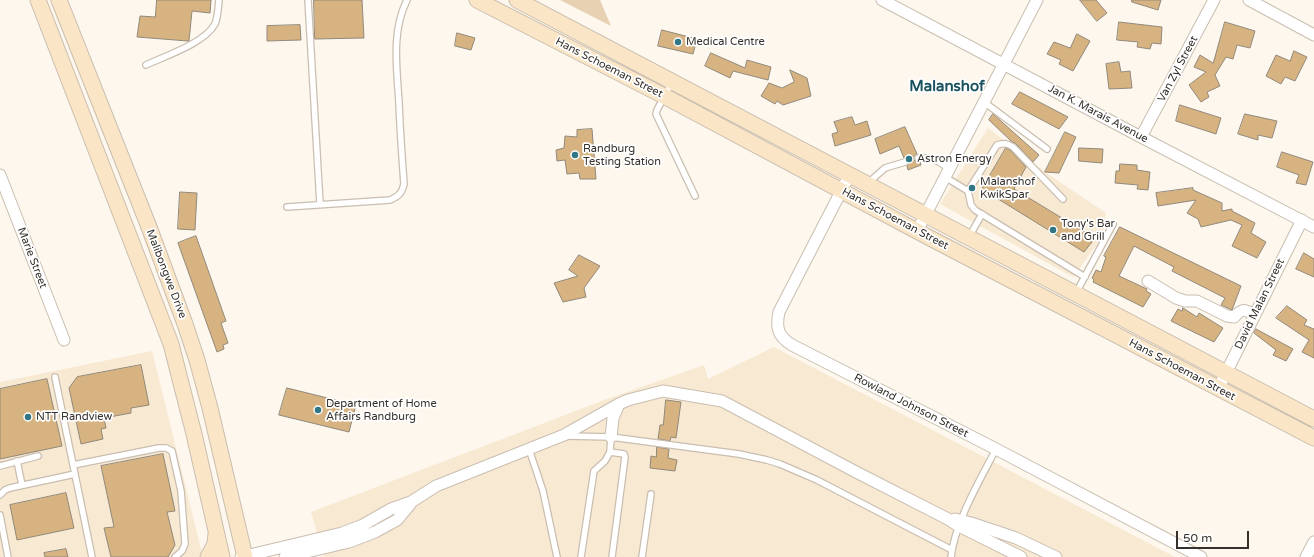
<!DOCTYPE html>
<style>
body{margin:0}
#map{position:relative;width:1314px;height:557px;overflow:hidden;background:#fef7ee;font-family:"Varela Round",sans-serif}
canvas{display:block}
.scale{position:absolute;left:1176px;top:531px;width:73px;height:18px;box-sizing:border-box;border:2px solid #35302b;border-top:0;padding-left:5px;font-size:12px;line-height:14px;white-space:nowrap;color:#35302b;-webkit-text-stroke:3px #fff;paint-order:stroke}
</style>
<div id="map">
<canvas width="1314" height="557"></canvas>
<div class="scale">50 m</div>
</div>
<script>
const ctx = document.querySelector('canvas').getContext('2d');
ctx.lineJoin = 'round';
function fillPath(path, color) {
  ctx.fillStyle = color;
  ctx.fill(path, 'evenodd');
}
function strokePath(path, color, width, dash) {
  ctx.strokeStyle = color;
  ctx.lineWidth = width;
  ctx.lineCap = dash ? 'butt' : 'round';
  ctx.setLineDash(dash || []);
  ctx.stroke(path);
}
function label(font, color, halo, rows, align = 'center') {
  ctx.font = font + ' "Varela Round",sans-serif';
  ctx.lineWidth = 3.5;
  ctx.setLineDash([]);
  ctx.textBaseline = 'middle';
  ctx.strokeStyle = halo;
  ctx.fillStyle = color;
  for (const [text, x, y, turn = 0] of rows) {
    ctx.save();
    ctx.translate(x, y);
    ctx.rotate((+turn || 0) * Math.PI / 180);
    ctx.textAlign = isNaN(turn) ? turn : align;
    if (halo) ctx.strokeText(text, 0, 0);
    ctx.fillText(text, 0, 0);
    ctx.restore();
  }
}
const built = new Path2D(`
 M988,128L1045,172L1106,213L1103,236L1073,277L940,204Z
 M774,347L1175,557H322L324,556L311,512L607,399L704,365L708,379Z
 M152,351L203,557H0V382Z`);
const green = new Path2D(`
 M560,0H600L611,26Z`);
const building = new Path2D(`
 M157,0H211L210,13L192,11L189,41H188L137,37L140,16L155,17Z
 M314,0H362L364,38L315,39Z
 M1080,0H1096L1107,13L1097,21Z
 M1132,0H1161L1158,10L1132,2Z
 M1119,22L1162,27L1161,44L1152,43L1150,49L1137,47L1138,42L1117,40Z
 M1225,22L1255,31L1250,48L1237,45L1233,59L1226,57L1215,75L1220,86L1207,92L1209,97L1201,102L1189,85L1206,72L1194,67L1200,55L1213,63Z
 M300,25L301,40L267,41V26Z
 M662,30L697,39L693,54L658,46Z
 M457,33L475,38L471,50L455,46Z
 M1077,34L1090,41L1073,71L1059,64L1061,60L1047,54L1054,42L1070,48Z
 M1294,51L1307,57L1295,81L1285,77L1281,84L1266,76L1276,55L1290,61Z
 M711,53L745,68L747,60L771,67L768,80L733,71L730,78L705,66Z
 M1119,62L1121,72L1130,71L1132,88L1109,89L1106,64Z
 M790,70L807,78L811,96L783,105L777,101L775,104L761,96L769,83L782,88L794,82Z
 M1020,92L1068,117L1059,129L1012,104Z
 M1180,105L1221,118L1216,134L1176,121Z
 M993,114L1039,155L1033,162L1016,144L1011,141L989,120Z
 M1245,114L1277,121L1272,138L1258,135V140L1238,134Z
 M852,117L855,125L867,121L871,135L835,146L832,134L838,132L834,122Z
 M905,127L917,154L914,156V160L916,162H920L921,165L908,170L907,166L909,163V160L906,158H904L899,146L880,154L875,139Z
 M592,129L596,179H580L579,173L567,174L565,160L557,161L556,150L564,148L565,136L577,137V130Z
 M1065,132L1076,137L1059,173L1045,172Z
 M1006,148L1010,150L1026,167L1014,189L1095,238L1084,252L982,189Z
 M1079,148L1103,149L1102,163L1079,161Z
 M1282,152L1313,162L1306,185L1296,183L1299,175L1277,167Z
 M1120,164L1137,165V170L1150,172L1148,190L1137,189L1138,185L1115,183L1116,171H1119Z
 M1193,188V190L1222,203V211L1232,209V211L1255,223L1251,233L1266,242L1257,258L1232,246L1242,225L1231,220L1201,227L1198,219L1187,213L1196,200L1158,206L1156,193Z
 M180,192L197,193L195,230L178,229Z
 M1120,227L1241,286L1232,310L1221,305L1225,298L1172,271L1174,267L1134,246L1119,276L1147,289L1146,291L1151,294L1143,307L1093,282L1094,280L1092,278L1096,270L1101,272L1106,257L1104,256Z
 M196,236L226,321L221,323L228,343L223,345L224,349L217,352L178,243Z
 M1304,253L1314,259V277L1296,269Z
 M579,255L600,266L584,288L586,297L563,302L554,283L578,276L569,270Z
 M1287,306L1307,320L1304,325L1314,329V358L1302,352L1309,340L1276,318Z
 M1183,308L1197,317L1199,313L1223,328L1214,342L1171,321L1178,309L1182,311Z
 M1256,329L1293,349L1286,361L1273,355L1276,350L1254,333Z
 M141,365L149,405L131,408V413L104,418L106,428L101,429L103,439L81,444L69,388L77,377Z
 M47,379L62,446L0,459V389Z
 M287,388L356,405L349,432L279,415Z
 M666,400L681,402L676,438L671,437L670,441L658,439L660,425H663Z
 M657,447L669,449L668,458L677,460L675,471L650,468L651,456L656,457Z
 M163,454L175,511L167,512L175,545L168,557H111L104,528L114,527L101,466Z
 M66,493L74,528L17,540L10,505Z
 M66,549L68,557H45L44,553Z`);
const service = new Path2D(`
 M308,0L320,204
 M146,65C165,56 205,43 215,24C218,17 218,8 219,0
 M672,82L657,110L656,114L695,196
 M984,102L1047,149
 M918,158C932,157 939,161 949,169
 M945,177L968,191L997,145C1004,143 1007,143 1013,147L1063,199
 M868,183L885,168L905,162
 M968,191L971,205L975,210L1085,277
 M287,207L390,200C399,196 402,193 404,184C402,157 400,130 399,103C397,69 391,32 407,0
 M969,237L982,214
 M1076,293L1113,224
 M55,377L92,557
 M567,436L611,437L739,454L767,460L780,464L817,480L952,550
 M529,449L543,491L557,557
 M610,452L624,454L625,457L612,557
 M17,461L22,485
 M73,465L159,448H166L172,451L181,491L185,544L182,551L175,557
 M0,466L38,456
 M0,495L5,490L10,488L75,474
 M0,515L8,557
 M581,557L594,471L605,461L610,452L611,437
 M642,557L651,494
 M951,557C955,522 980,480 996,449`);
const minor = new Path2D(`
 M882,0L1141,137L1314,227
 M1249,0L1314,35
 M1141,137L1214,0
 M850,174L779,312C776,327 777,336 792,345L996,449L1201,557
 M0,175L64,340
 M917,231L1037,0
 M1148,281L1176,298L1185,301H1197L1227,316L1234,317C1243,308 1244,309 1255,315
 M1218,389L1302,220
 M611,437L613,418L619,404L628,400L663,391L722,401L856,472L948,519L959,526L1021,557
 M955,519L971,523L1016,538L1056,557
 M241,557L342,533L363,525L391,509L411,502L436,486L564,435L619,404
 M285,557L349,542L375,532L397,520L411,503
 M1306,557L1314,542`);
const secondary = new Path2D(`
 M38,0L171,344L194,434L222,557
 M59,0L149,227L185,324L197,360L210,408L245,557
 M477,0L664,96L930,238L1314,438
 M517,0L1314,419
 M208,557L215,544L216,534`);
const markers = [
 [678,42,4,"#317685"],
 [575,155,4,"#317685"],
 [909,159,4,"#317685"],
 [972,188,4,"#317685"],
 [1053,230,4,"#317685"],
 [318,410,4,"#317685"],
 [28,417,4,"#317685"]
];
const poiNames = [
 ["Medical Centre",686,42],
 ["Randburg",583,149],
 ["Testing Station",583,162],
 ["Astron Energy",917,159],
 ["Malanshof",980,182],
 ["KwikSpar",980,195],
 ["Tony's Bar",1061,224],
 ["and Grill",1061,237],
 ["Department of Home",326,404],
 ["Affairs Randburg",326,417],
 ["NTT Randview",36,417]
];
const streetNames = [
 ["Hans Schoeman Street",609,68,27],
 ["Van Zyl Street",1178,69,-62],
 ["Jan K. Marais Avenue",1098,114,28],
 ["Hans Schoeman Street",895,219,28],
 ["Marie Street",32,258,69],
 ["Malibongwe Drive",166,274,69],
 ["David Malan Street",1260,304,-64],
 ["Hans Schoeman Street",1182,370,28],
 ["Rowland Johnson Street",911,406,27]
];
const districtNames = [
 ["Malanshof",947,87]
];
fillPath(built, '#f8e9d3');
fillPath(green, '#e8d1b2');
fillPath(building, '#d6b380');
strokePath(building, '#92897b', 1);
strokePath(service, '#c9beb0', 8);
strokePath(minor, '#c9beb0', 13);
strokePath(secondary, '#c9beb0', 17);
strokePath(service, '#fff', 5.5);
strokePath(minor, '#fff', 11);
strokePath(secondary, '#fae6c6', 15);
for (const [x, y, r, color] of markers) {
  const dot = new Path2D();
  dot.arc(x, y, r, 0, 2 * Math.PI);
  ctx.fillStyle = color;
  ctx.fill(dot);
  strokePath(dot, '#fff', 1.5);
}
label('11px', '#35302b', '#fff', poiNames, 'left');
label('11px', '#35302b', '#fff', streetNames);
label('bold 15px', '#19515d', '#fff', districtNames);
</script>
